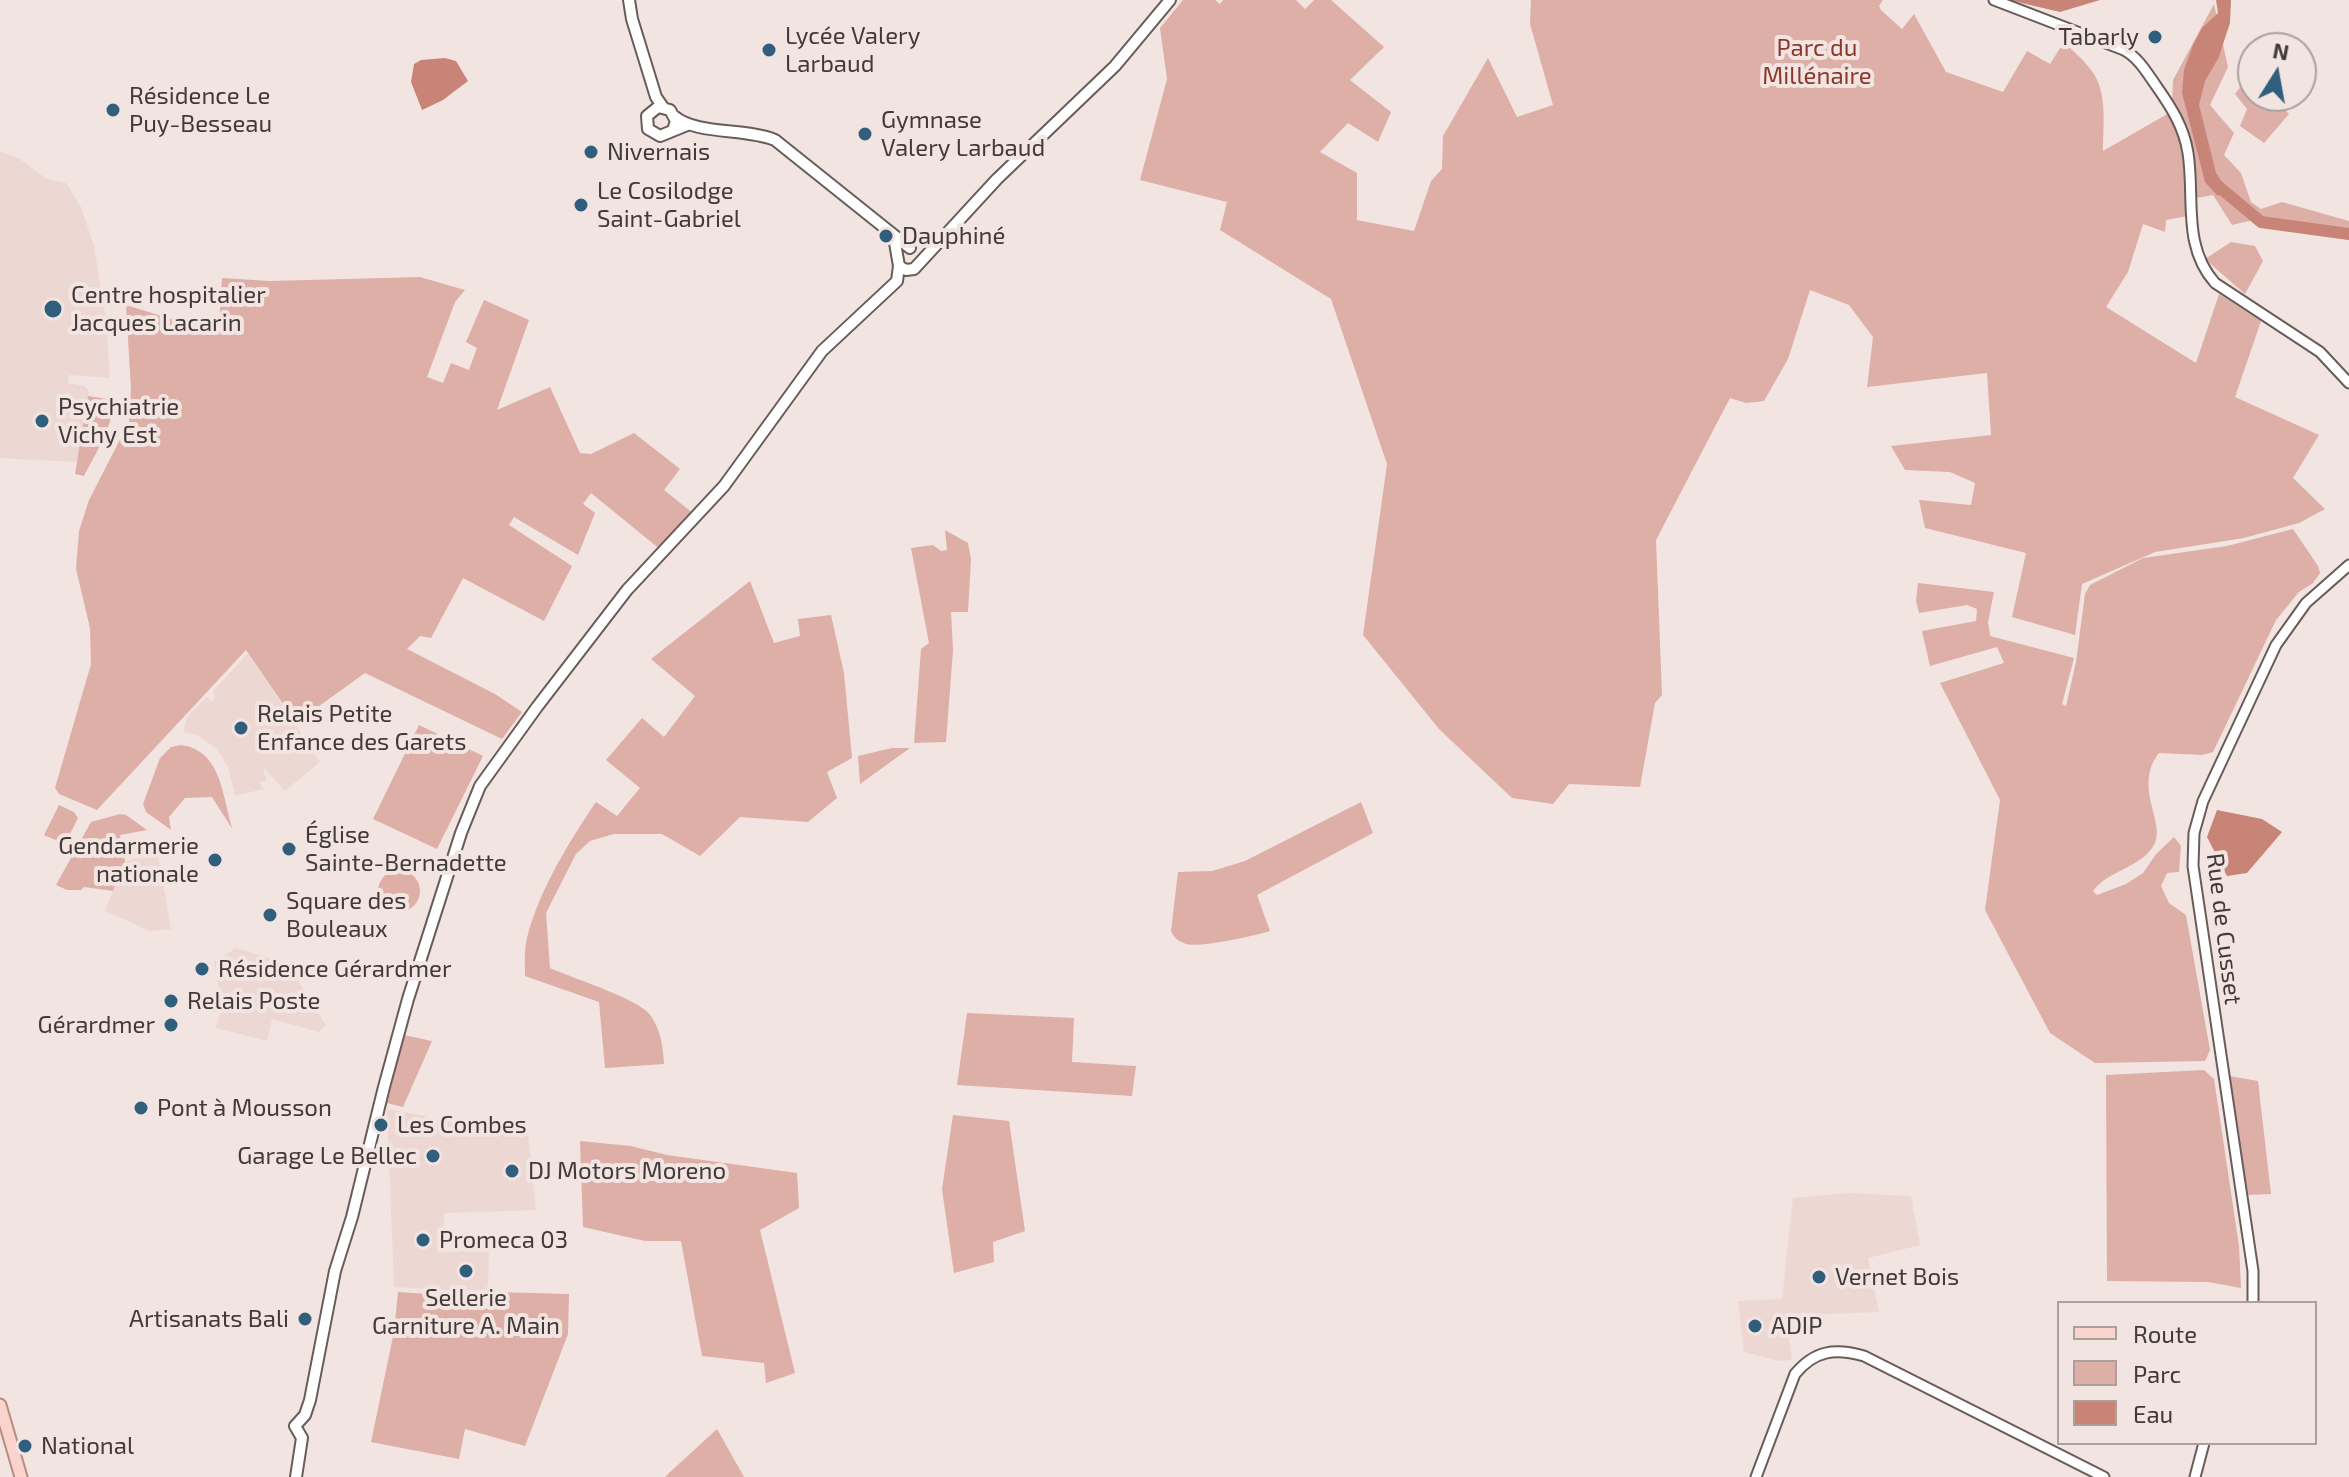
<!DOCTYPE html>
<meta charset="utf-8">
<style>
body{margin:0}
#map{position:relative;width:2349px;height:1477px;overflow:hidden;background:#f2e4e1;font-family:"Exo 2",sans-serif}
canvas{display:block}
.legend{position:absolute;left:2057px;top:1301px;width:260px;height:144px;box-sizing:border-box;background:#f2e4e1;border:2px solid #aba09e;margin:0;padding:10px 14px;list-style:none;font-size:24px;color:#403a39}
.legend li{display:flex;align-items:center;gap:16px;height:40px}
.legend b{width:40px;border:2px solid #aba09e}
.north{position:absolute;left:2237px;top:32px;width:80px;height:80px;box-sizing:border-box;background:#f2e4e1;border:2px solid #aba09e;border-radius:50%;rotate:11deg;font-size:22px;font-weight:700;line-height:32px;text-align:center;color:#403a39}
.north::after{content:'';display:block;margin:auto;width:28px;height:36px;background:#305f7e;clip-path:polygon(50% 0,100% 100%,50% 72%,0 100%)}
</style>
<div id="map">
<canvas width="2349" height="1477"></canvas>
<ul class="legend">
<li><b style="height:10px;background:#fad3cd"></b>Route</li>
<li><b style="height:22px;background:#ddafa7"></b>Parc</li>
<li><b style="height:22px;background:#c98478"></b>Eau</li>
</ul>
<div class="north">N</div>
</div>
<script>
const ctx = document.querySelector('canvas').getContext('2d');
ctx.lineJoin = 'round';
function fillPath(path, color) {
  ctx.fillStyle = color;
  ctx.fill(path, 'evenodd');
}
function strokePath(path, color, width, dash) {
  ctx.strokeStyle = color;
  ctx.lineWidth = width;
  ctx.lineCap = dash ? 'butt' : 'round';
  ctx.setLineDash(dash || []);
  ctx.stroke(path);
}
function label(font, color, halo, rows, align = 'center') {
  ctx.font = font + ' "Exo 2",sans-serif';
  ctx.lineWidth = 8;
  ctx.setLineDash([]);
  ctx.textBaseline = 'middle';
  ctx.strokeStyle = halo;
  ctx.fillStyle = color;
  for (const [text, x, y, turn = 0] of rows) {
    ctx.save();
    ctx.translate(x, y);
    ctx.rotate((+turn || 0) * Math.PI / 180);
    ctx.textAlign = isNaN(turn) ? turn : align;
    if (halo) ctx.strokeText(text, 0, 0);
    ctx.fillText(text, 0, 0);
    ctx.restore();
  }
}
const built = new Path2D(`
 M0,151L20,159L47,179L66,183L81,207L94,246L106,319L110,378L69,375L68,383L85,386L89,391L78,462L0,458Z
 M248,653L320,762L285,791L263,767L266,781L260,782L263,789L235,796L228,767L216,748L197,735L183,732L187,717L207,697L211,702L215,698L213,691Z
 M158,855L171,929L150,931L105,911L125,861Z
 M236,948L287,963L326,1025L319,1032L272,1019L267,1041L216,1028L222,1007L214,962Z
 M387,1109L482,1127L528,1133L536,1210L444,1213L443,1252L489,1250L488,1292L394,1287Z
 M1849,1193L1911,1196L1920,1245L1868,1258L1879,1312L1786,1316L1792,1360L1779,1361L1744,1352L1738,1301L1782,1299L1793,1198Z`);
const green = new Path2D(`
 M1183,0H1215L1220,4L1223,0H1296L1305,9L1314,0H1331L1384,47L1350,80L1391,112L1378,142L1348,123L1320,152L1357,173V220L1414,231L1431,181L1442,169L1443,136L1488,58L1517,117L1553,105L1530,24L1531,0H1883L1879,6L1881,10L1902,29L1914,14L1946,72L2003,92L2027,51L2050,64L2064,42C2073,51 2084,60 2091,70C2108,91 2103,125 2103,151L2169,113L2181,144L2188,216L2166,220L2165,232L2143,224L2128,272L2106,307L2196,363L2219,294L2261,321L2235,397L2319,435L2293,478L2325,509L2299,523L2244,538L2155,552L2082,584L2075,635L2012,617L2026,553L1925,528L1919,500L1971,505L1975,483L1950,472L1905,470L1891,446L1991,435L1987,373L1867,387L1873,337L1849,305L1810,290L1788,359L1764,401L1746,403L1730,398L1656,540L1662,695L1655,703L1640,787L1569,784L1553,804L1512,798L1439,729L1363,635L1387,464L1331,299L1220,230L1227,202L1140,180L1167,79L1160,28Z
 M2214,4L2228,67L2210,105L2234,133L2224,155L2241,173L2251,202L2261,209L2282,202L2349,221V240L2253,220L2232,225L2213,195L2196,198L2187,135L2172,103L2173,80Z
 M2253,70V96H2271L2289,114L2264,143L2240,126L2247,109L2235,94Z
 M2231,242L2255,246L2263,261L2245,294L2205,259Z
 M420,277L465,290L455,302L427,377L443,383L451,363L469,370L477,348L466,342L484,300L529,320L497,410L550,387L580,453L591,454L634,433L680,469L664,490L694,514L661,550L591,493L583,504L595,513L578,555L514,517L509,525L572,566L544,621L463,578L431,638L420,636L407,649L495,694L522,712L502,739L365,673L319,706L292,717L246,650L97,810L59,794L55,788L91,664L90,628L76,569L79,531L89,500L129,422L131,390L126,305L181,322L219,325L222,278L270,281Z
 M88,396L114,400C112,428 97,451 84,476L75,474Z
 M2293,529L2318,566L2320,573L2313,583L2299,592L2276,620L2213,752L2202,755L2159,753C2133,786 2165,821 2155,843C2143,868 2109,869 2093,891L2097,895L2126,884L2143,873L2156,854L2174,837L2181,846L2179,872L2167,873L2161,886L2169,903L2186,915L2210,1050L2205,1061L2095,1063L2050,1033L1985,910L2000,800L1940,683L2004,663L1997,647L1930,666L1922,631L1976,621L1977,609L1967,605L1919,613L1916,601L1918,583L1994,592L1988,622L1990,636L2074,658L2062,704L2066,706L2076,662L2085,594L2090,585L2143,558L2227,546Z
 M945,530L968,543L971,559L968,612H951L953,650L946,742L914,743L921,649L929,643L911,548L933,545L941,551L947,550Z
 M750,581L774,643L800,636L798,619L831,615L844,673L852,758L827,772L837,798L808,822L740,817L700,856L662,834H614L590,841L576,854L546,913L550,968C572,978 642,1000 651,1016C661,1031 663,1047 664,1064L605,1068L599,1002L525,976C525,964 524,949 527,938C539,890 569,842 596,802L617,816L640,788L606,760L642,718L664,737L695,696L651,659Z
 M419,725L483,756L437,849L373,819Z
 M181,745C223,751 222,798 233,830L212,797L185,798L169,817L171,830L146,812L143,804L160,758L171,747Z
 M892,748H910L860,784L858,756Z
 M1361,802L1373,833L1257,895L1270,931C1255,936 1198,948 1186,944C1178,941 1174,938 1171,931L1178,872L1212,871L1245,861Z
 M59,805L74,812L78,818L65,844L44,835Z
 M120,814L126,815L147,830L120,835L125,861L113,891L84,887L81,890H67L56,885L91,822Z
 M378 891a21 21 0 1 1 42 0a21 21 0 1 1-42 0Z
 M967,1013L1074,1018L1072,1062L1136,1066L1132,1096L957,1085Z
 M404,1035L432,1041L403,1107L387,1103Z
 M2204,1070L2214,1079L2239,1246L2241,1288L2208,1282L2107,1281L2106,1075Z
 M2229,1076L2258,1081L2271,1194L2248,1195Z
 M953,1115L1009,1121L1025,1231L993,1242L994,1262L954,1273L942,1189Z
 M580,1141L631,1146L667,1155L797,1173L799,1208L760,1230L795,1373L766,1383L764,1363L702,1356L681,1241H645L583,1227Z
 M398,1292L473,1297L477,1306L488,1308L492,1305L494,1292L569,1294L568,1334L525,1446L465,1429L459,1459L371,1442L394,1332Z
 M717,1429L744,1477H665L669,1473Z`);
const water = new Path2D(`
 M2009,0H2100L2060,12Z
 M2216,0H2231L2230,23L2225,38L2219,57L2205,81L2199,105L2216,173L2226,188L2218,196L2205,182L2182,93L2184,70L2193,45L2202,28L2218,13Z
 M445,58L456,61L468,81L443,100L422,110L411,82L414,64L421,60Z
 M2217,810L2262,819L2282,832L2247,873L2227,876L2207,837Z`);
const river = new Path2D(`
 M2212,181L2261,222L2349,234`);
const tertiary = new Path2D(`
 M1994,0L2124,50C2139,58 2147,73 2157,87C2171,107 2184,127 2188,153C2195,198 2182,246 2215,283L2320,352L2349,383
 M2253,1303V1271L2193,866L2194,833L2203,801L2276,645L2306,603L2349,565
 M1756,1477L1795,1374C1815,1350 1835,1348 1864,1356L2104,1477
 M2195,1477L2204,1443`);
const secondary = new Path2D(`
 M629,0L632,19L656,97L663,107
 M674,116C696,135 746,128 775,140L910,248
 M673,130L676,121L670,110L658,107L647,116L648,129L660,136L687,125
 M894,237L899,266L906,270L914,269L997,179L1115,66L1170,0
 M296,1477L302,1438L295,1426L305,1415L310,1400L335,1271L352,1217L384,1087L408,999L461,833L480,786L537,707L627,590L724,486L822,351L897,281L899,266`);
const primary = new Path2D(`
 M0,1405L21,1477`);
const markers = [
 [2155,37,8,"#305f7e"],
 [769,50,8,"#305f7e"],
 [113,110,8,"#305f7e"],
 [865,134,8,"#305f7e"],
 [591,152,8,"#305f7e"],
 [581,205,8,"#305f7e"],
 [886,236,8,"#305f7e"],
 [53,309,10,"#305f7e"],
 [42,421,8,"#305f7e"],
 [241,728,8,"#305f7e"],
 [289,849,8,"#305f7e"],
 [215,860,8,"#305f7e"],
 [270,915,8,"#305f7e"],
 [202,969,8,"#305f7e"],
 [171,1001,8,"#305f7e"],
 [171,1025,8,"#305f7e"],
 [141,1108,8,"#305f7e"],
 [381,1125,8,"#305f7e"],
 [433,1156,8,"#305f7e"],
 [512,1171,8,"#305f7e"],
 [423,1240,8,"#305f7e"],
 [466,1271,8,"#305f7e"],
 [1819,1277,8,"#305f7e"],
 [305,1319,8,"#305f7e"],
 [1755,1326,8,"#305f7e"],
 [25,1446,8,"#305f7e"]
];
const poiNames = [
 ["Lycée Valery",785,36],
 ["Larbaud",785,64],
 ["Tabarly",2139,37,"right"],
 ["Résidence Le",129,96],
 ["Puy-Besseau",129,124],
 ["Gymnase",881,120],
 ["Valery Larbaud",881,148],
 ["Nivernais",607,152],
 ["Le Cosilodge",597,191],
 ["Saint-Gabriel",597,219],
 ["Dauphiné",902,236],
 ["Centre hospitalier",71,295],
 ["Jacques Lacarin",71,323],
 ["Psychiatrie",58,407],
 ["Vichy Est",58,435],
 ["Relais Petite",257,714],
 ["Enfance des Garets",257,742],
 ["Église",305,835],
 ["Sainte-Bernadette",305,863],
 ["Gendarmerie",199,846,"right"],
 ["nationale",199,874,"right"],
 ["Square des",286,901],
 ["Bouleaux",286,929],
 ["Résidence Gérardmer",218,969],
 ["Relais Poste",187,1001],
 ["Gérardmer",155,1025,"right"],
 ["Pont à Mousson",157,1108],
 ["Les Combes",397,1125],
 ["Garage Le Bellec",417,1156,"right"],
 ["DJ Motors Moreno",528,1171],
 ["Promeca 03",439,1240],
 ["Vernet Bois",1835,1277],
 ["Sellerie",466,1298,"center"],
 ["Garniture A. Main",466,1326,"center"],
 ["Artisanats Bali",289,1319,"right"],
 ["ADIP",1771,1326],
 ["National",41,1446]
];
const parkNames = [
 ["Parc du",1817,48],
 ["Millénaire",1817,76]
];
const streetNames = [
 ["Rue de Cusset",2224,929,83]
];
fillPath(built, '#edd7d3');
fillPath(green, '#ddafa7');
fillPath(water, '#c98478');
strokePath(river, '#c98478', 12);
strokePath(tertiary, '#685c5a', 13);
strokePath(secondary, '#685c5a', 14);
strokePath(primary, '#b78b83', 15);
strokePath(tertiary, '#fff', 9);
strokePath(secondary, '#fff', 10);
strokePath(primary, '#fad3cd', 11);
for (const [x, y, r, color] of markers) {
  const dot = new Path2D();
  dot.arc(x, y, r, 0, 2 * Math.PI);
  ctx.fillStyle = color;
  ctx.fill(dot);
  strokePath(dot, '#f2e4e1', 3);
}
label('24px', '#403a39', '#f2e4e1', poiNames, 'left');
label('24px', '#8b372c', '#f2e4e1', parkNames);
label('24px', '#403a39', '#f2e4e1', streetNames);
</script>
